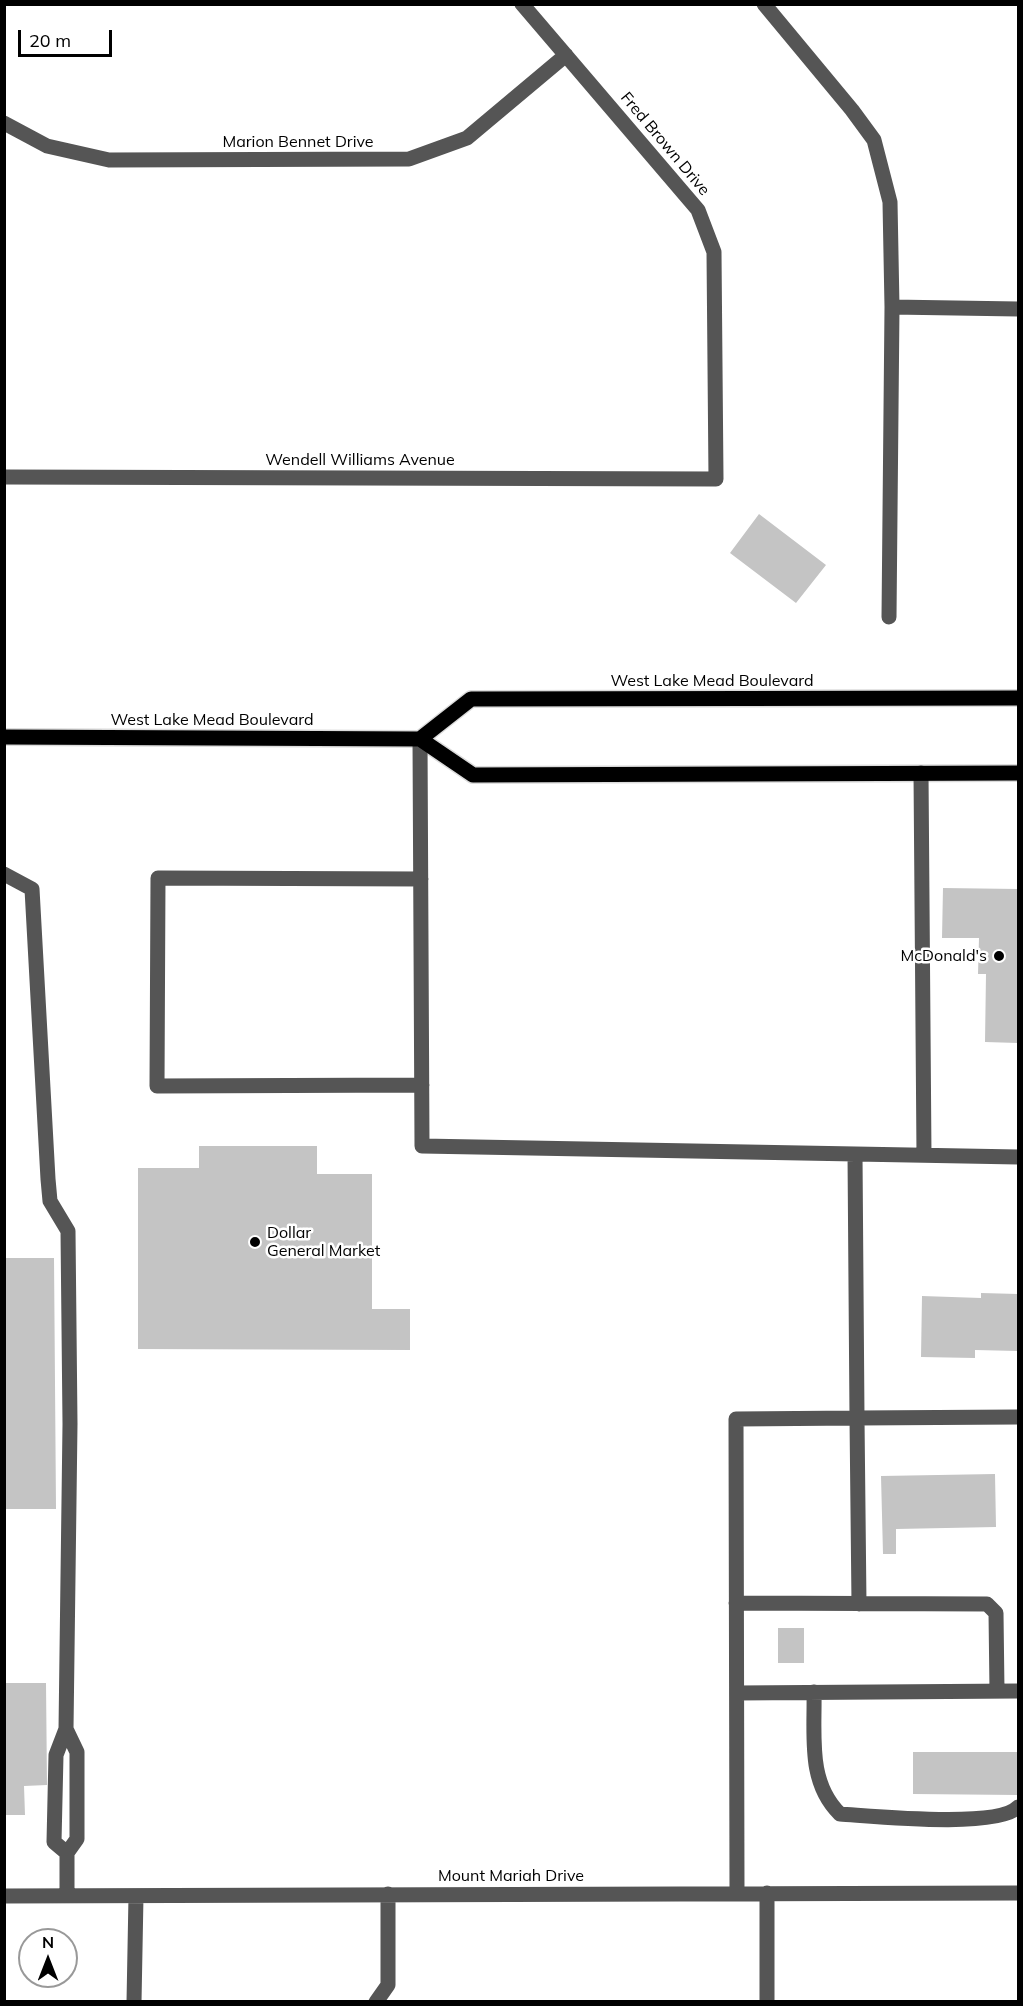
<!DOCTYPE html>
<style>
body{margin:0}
#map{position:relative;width:1023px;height:2006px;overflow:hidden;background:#fff;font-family:Mulish,sans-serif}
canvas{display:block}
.frame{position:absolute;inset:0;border:6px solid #000;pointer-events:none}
.north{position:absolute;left:18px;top:1928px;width:60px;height:60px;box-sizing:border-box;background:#fff;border:2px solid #999;border-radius:50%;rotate:0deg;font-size:16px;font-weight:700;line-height:24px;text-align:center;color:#000}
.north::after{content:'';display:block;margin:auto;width:21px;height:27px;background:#000;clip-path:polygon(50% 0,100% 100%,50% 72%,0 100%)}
.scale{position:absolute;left:18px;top:30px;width:94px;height:27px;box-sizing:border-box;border:3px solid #000;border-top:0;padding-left:8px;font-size:18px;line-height:21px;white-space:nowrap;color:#000;-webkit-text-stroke:4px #fff;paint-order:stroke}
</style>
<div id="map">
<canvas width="1023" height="2006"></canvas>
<div class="frame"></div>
<div class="north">N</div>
<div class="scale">20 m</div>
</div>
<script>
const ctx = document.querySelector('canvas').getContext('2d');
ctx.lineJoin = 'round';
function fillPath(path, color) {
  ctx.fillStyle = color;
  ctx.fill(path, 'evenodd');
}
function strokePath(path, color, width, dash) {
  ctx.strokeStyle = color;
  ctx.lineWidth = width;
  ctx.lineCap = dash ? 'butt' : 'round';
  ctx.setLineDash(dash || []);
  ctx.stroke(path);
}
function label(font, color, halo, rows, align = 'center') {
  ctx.font = font + ' Mulish,sans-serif';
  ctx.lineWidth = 5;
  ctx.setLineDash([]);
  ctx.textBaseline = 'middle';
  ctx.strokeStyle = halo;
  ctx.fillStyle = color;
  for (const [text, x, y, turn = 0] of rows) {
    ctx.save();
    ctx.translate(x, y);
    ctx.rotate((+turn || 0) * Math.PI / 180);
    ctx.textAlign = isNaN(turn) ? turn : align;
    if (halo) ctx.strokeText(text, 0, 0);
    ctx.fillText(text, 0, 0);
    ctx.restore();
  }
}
const building = new Path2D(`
 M759,514L826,565L796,603L730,553Z
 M943,888L1018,889V1043L985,1042L986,974H978L979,938H942Z
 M199,1146H317V1174H372V1309H410V1350L138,1349V1168H199Z
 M4,1258H54L56,1509H4Z
 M981,1293L1018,1294V1351L975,1350V1358L921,1357L922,1296L981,1298Z
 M995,1474L996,1527L896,1529V1554H883L881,1476Z
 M778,1628H804V1663H778Z
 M4,1683H46L47,1785L24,1786L25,1815H4Z
 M913,1752H1018V1795L913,1794Z`);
const minor = new Path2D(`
 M764,4L852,110L874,140L890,202L892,307L1018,309
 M4,123L47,146L109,160L409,159L467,138L566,55
 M4,477L716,479L714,252L698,210L522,4
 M889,617L892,307
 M420,739L422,1146L1018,1157
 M921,773L924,1155
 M4,874L32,889L48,1179L50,1201L68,1231L70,1424L66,1729
 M421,879L158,878L157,1086L422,1085
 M736,1603L987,1604L996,1613L997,1691
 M859,1604L857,1418L1018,1417
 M814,1692C815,1735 807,1782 840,1814C873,1816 998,1829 1018,1807
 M737,1693L1018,1691
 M67,1853L54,1842L56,1755L66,1729L77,1752V1839L67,1853V1896
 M737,1893L736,1419L857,1418L855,1154
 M767,1893V2002
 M4,1896L1018,1893
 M134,2002L136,1896
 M376,2002L388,1985V1894`);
const major = new Path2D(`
 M4,737L420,739L473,775L1018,773
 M420,739L471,699L1018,698`);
const markers = [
 [999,956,6,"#000"],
 [255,1242,6,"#000"]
];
const streetNames = [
 ["Marion Bennet Drive",298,142],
 ["Fred Brown Drive",665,144,50],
 ["Wendell Williams Avenue",360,460],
 ["West Lake Mead Boulevard",712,681],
 ["West Lake Mead Boulevard",212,720],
 ["Mount Mariah Drive",511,1876]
];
const poiNames = [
 ["McDonald's",987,956],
 ["Dollar",267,1233,"left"],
 ["General Market",267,1251,"left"]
];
fillPath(building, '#c4c4c4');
strokePath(major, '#dbdbdb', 18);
strokePath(minor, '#555', 15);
strokePath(major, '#000', 15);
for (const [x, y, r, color] of markers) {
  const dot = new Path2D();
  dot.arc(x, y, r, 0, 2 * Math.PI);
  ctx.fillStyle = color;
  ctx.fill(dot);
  strokePath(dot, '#fff', 2);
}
label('16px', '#000', '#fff', streetNames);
label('16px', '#000', '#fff', poiNames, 'right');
</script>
